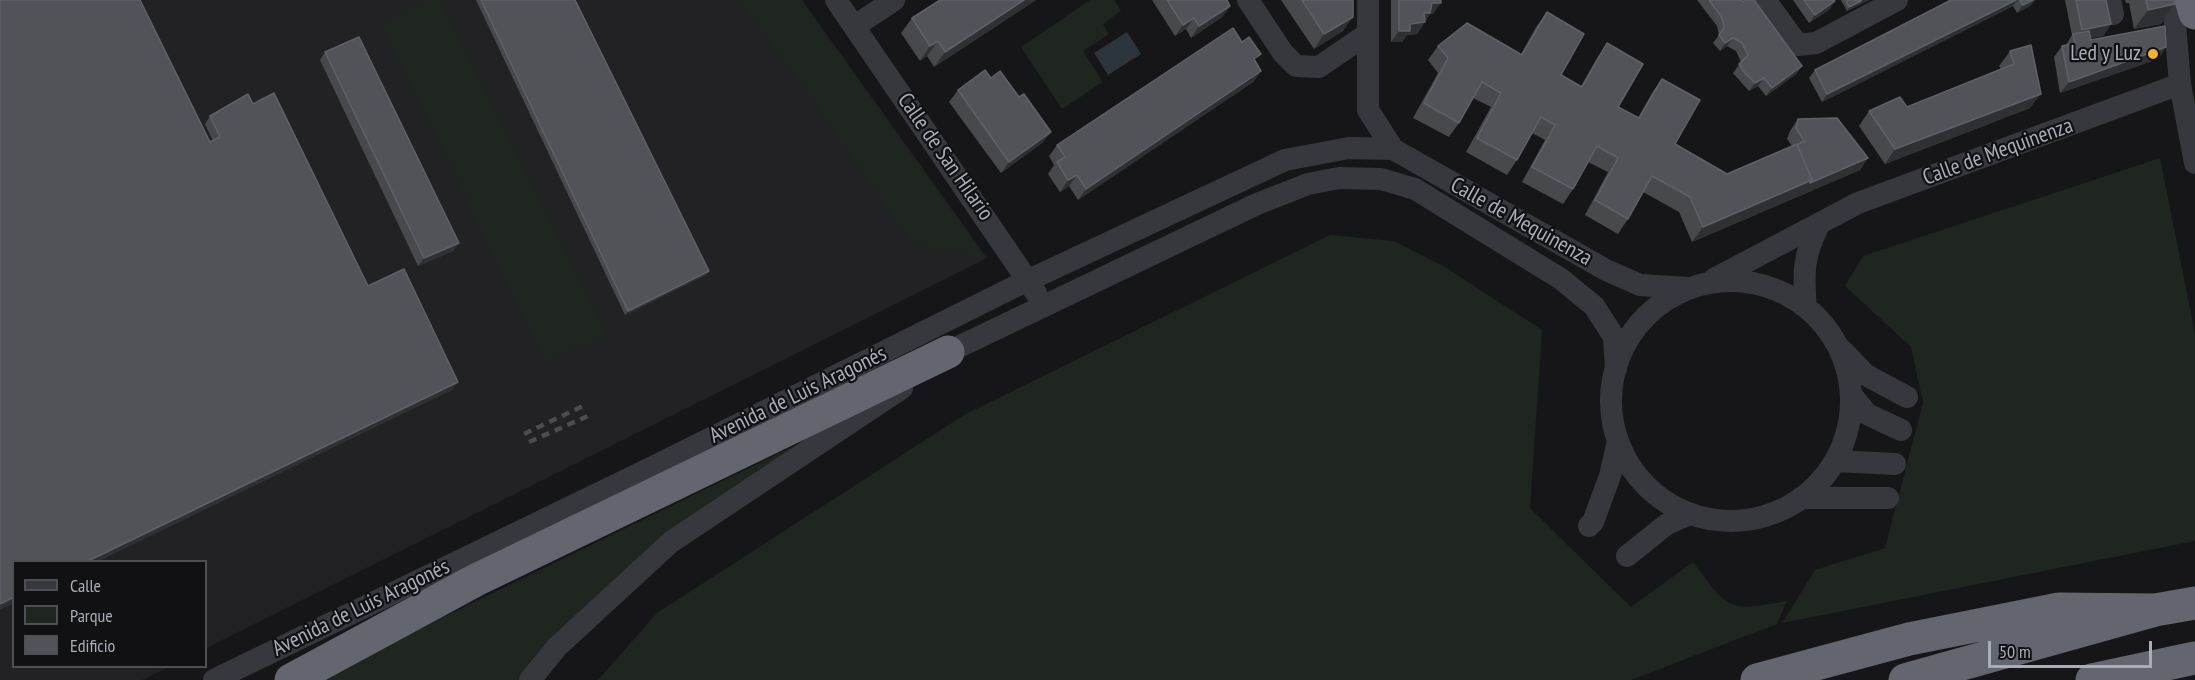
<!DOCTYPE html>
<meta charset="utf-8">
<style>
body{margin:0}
#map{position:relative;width:2195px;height:680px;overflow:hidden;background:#161618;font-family:"PT Sans Narrow",sans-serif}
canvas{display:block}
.legend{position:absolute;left:12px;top:560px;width:195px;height:108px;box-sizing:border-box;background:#111113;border:2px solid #4d4f55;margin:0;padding:8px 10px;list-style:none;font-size:18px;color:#a8adb8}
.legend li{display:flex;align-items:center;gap:12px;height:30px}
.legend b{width:30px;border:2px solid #4d4f55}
.scale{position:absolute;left:1988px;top:641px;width:164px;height:27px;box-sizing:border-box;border:3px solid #a8adb8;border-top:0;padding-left:8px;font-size:18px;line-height:21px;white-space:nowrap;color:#a8adb8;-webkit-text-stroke:4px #111113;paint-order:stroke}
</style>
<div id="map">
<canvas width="2195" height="680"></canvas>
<ul class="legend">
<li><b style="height:8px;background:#37383d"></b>Calle</li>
<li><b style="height:16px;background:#1e261f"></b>Parque</li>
<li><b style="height:16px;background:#525359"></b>Edificio</li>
</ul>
<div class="scale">50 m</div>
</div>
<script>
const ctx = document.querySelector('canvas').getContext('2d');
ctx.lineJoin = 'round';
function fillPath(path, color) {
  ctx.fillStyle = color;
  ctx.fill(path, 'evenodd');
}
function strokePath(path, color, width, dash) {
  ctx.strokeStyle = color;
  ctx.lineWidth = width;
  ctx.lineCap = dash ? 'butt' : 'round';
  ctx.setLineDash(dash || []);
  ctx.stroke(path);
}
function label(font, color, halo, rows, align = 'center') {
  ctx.font = font + ' "PT Sans Narrow",sans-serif';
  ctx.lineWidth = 4.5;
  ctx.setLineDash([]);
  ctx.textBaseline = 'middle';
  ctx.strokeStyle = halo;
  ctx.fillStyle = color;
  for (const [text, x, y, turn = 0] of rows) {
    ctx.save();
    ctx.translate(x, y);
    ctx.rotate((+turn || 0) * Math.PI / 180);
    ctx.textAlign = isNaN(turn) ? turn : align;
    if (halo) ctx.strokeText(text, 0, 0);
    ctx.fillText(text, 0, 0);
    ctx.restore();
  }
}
const built = new Path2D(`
 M0,0H802L987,258L206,648V562H14V666L169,667L142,680H0Z`);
const green = new Path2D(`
 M427,0H440L607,335L546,362L381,24Z
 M738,0H800L984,258L912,243L795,75Z
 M1090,0H1114L1121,11L1103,24L1109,34L1083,51L1103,82L1062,109L1021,47Z
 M2160,158L2195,334V541L1782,623L1815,570L1885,548L1923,403L1911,347L1845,286L1863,256Z
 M1330,235L1394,241L1445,267L1542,330L1530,508L1631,607L1693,562C1729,610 1727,612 1787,601L1777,624L1631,680H598L657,613L964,415Z
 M794,446L796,448L521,680H314Z`);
const water = new Path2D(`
 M1127,32L1141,54L1108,75L1094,53Z`);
const street = new Path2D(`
 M836,0L1036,293
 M1248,0L1283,53L1296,66L1319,67L1367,34
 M1368,0V110L1393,149
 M1765,0L1798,45L1816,43L1897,0
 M2110,0L2113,14
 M2173,0L2180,84L2195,163
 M855,26L894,0
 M1714,279L1858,203L2180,84
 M1611 401a120 120 0 1 1 240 0a120 120 0 1 1-240 0Z
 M1806,307C1803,273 1803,256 1819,225
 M1843,351L1866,375L1907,397
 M938,361L948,352L1257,204L1308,184L1339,178L1381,179L1415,189L1561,279L1594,306L1614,337L1616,369
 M1851,394L1867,414L1901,430
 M1835,461L1895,464
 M1801,498H1888
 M1589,526L1593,522L1610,476L1618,441
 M1627,556L1667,524L1690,514
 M214,680L655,466L1014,287L1285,160L1349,148L1393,149L1606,270L1640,285L1688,288
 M530,680L557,647L671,542L902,388`);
const highway = new Path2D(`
 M2191,0L2195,13
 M291,680L476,580L948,352
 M1757,680L1909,639L2059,609L2155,610
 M1905,680L2155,610L2195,603
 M2092,680L2195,658`);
const rail = new Path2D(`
 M524,434L585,405
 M529,442L588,416`);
const wall = new Path2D(`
 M0,0L210,142L213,141L205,124L210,116L253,104L368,286L452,390L14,561V603L0,609Z
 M476,0H575L709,271L706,275L625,315Z
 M940,0H1036L934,67L927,56L920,61L901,33L912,18Z
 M1152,0H1227L1230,6L1222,17L1191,38L1186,29L1175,36Z
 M1281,0H1353L1343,31L1314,49Z
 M1391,0H1441L1433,14H1430L1417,34L1407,35L1402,42H1391Z
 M1697,0H1742L1802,66L1796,74L1766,96L1758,86L1749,91L1740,81L1733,73L1741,62L1736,51L1727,46L1720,51L1713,43L1719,35L1717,26Z
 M1793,0H1834L1830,9L1809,23Z
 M1841,0H1869L1847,11Z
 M1951,0H2035L2030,6L2017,13L2013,6L1822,102L1809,78L1815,70Z
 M2065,0H2106L2111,24L2103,36L2090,38L2091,40L2166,47L2158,59L2060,93L2054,57L2062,46L2066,45L2072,35Z
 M2125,0H2174L2175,4L2161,24L2134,29L2129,3H2126Z
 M1547,12L1561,75L1581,86L1597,58L1607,43L1618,107L1638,118L1652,93L1662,79L1675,144L1727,174L1792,146L1787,139L1790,131L1798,119L1868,158L1860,170L1692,242L1679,212L1643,192L1628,219L1618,234L1585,215L1608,172L1588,162L1573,189L1563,204L1522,182L1545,140L1532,133L1517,160L1507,175L1466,152L1491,107L1473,98L1459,123L1449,137L1413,118L1438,73L1428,60L1438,46L1521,54L1536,27Z
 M2010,51L2030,108L1885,164L1859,126L1869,111L1907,107L2001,69L1999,66Z
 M325,52L459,243L453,251L418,266L320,60Z
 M1255,62L1261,71L1253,82L1078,200L1069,186L1060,192L1048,174L1054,165L1049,156L1057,145Z
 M991,78L1019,97L1051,132L1042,143L1001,173L949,102L958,90Z`);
const shadedWall = new Path2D(`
 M1024,0H1036L934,67L945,52Z
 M1862,0H1869L1847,11L1849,7Z
 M2016,0H2018L2013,6L1822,102L1827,94Z
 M2033,0H2035L2030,6L2017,13L2023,5Z
 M1835,1L1830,9L1809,23L1815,15Z
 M1432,3H1441L1433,14H1430L1417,34L1407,35L1402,42H1391L1399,31Z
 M2175,4L2161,24L2134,29L2148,10Z
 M1230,6L1222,17L1191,38L1199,26Z
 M1353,17L1343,31L1314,49L1324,34Z
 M1194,18L1186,29L1175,36L1183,25Z
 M2111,24L2103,36L2074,42L2082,30Z
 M1733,38L1727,46L1720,51L1725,43Z
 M938,41L927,56L920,61L930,46Z
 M2166,47L2158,59L2060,93L2069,82Z
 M1802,66L1796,74L1766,96L1772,88Z
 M1261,71L1253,82L1078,200L1086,189Z
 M1764,78L1758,86L1749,91L1755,83Z
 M2041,94L2030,108L1885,164L1895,149Z
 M1051,132L1042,143L1001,173L1009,162Z
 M1868,158L1860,170L1692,242L1703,227L1812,180Z
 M1077,175L1069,186L1060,192L1068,180Z
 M459,243L453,251L418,266L424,258Z
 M709,271L706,275L625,315L628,311Z
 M458,382L452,390L99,561H88Z
 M14,597V603L0,609V604Z`);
const building = new Path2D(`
 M0,0H140L210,142L220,137L210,116L248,94L253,104L274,93L368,286L404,269L458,382L88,561H14V597L0,604Z
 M481,0H575L709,271L628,311Z
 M940,0H1024L945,52L938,41L930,46L912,18Z
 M1167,0H1227L1230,6L1199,26L1194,18L1183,25Z
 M1302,0H1353V17L1324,34Z
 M1399,0H1441V3H1432L1430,13H1424L1425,22L1410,24V31H1399Z
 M1709,0H1742L1743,2L1745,0H1754L1802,66L1772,88L1764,78L1755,83L1745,73L1739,64L1748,55L1742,43L1733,38L1725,43L1719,35L1724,28L1722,18Z
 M1804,0H1834L1835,1L1815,15Z
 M1846,0H1861V1L1849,7Z
 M1951,0H2016L1827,94L1815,70Z
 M2020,0H2033L2023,5Z
 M2076,0H2106L2111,24L2082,30Z
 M2146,0H2174L2175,4L2148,10Z
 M1547,12L1584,34L1561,75L1582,87L1607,43L1643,64L1618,107L1639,118L1662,79L1700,100L1675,144L1727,174L1797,144L1812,180L1703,227L1690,197L1652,176L1628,219L1595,200L1618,158L1597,146L1573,189L1532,167L1555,125L1541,117L1517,160L1477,138L1501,93L1482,82L1459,123L1424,103L1448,58L1438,46L1467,23L1522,55Z
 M2165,26L2166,47L2069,82L2062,46L2075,43L2073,34L2089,31L2091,40Z
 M1233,28L1242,42L1249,37L1261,54L1254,59L1261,71L1086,189L1077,175L1068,180L1057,162L1065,157L1057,145Z
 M359,37L459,243L424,258L325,52Z
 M2031,45L2041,94L1895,149L1869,111L1900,97L1907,107L2014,64L2010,51Z
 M985,70L991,78L1000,71L1019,97L1024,94L1051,132L1009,162L958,90Z
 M1837,118L1868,158L1810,183L1812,180L1797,145L1804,141L1796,128L1798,119Z`);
const markers = [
 [2153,54,6,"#f2b134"]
];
const poiNames = [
 ["Led y Luz",2141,54]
];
const streetNames = [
 ["Calle de Mequinenza",1998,152,-20],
 ["Calle de San Hilario",945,157,55],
 ["Calle de Mequinenza",1521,222,29],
 ["Avenida de Luis Aragonés",798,395,-26],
 ["Avenida de Luis Aragonés",361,608,-26]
];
fillPath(built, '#222225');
fillPath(green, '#1e261f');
fillPath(water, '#2c353c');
strokePath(street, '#37383d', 22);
strokePath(highway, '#63666e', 33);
strokePath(rail, '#4a4c52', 4.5, [8, 6]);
fillPath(wall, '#47494d');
fillPath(shadedWall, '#2f3033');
fillPath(building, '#525359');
strokePath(building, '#5f6168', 1.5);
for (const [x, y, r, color] of markers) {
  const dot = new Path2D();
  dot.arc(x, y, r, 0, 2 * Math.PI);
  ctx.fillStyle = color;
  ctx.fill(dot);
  strokePath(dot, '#111113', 2);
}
label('22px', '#a8adb8', '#111113', poiNames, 'right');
label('22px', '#a8adb8', '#111113', streetNames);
</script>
